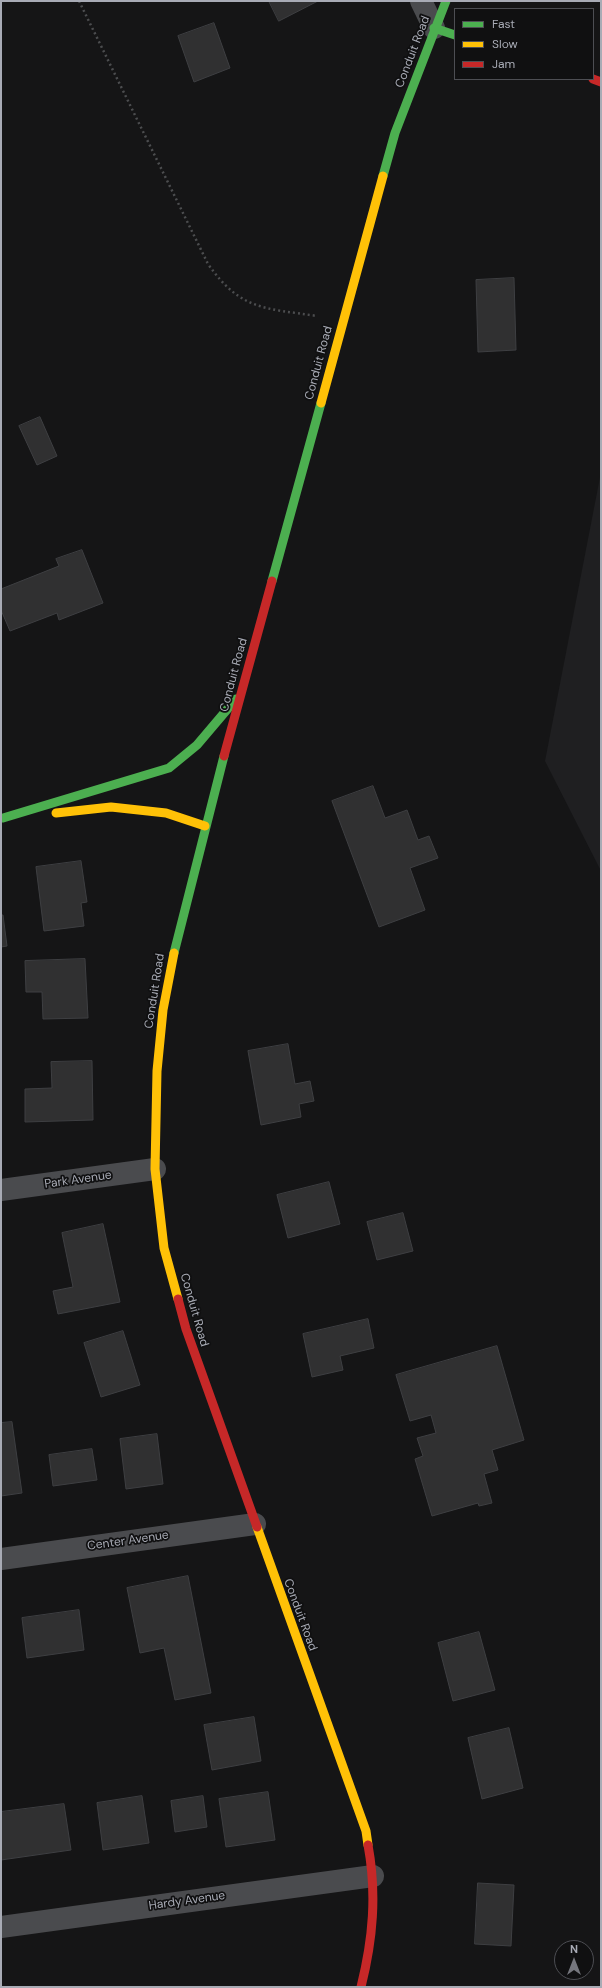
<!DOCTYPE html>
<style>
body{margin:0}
#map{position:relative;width:602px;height:1988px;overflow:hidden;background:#151516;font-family:"DM Sans",sans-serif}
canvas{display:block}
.frame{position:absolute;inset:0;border:2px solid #a8abb5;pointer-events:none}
.legend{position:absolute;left:454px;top:8px;width:140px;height:72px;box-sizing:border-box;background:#101011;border:1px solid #4d4e53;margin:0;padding:5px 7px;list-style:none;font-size:12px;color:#a8abb5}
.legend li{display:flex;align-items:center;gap:8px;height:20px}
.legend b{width:20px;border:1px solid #4d4e53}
.north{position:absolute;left:554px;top:1940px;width:40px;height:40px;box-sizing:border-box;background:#101011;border:1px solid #4d4e53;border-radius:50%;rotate:0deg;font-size:11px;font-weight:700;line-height:16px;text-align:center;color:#a8abb5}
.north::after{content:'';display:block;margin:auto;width:14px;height:18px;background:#75767d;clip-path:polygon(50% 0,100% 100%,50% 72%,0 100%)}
</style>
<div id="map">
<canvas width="602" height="1988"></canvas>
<div class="frame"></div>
<ul class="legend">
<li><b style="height:5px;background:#4caf50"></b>Fast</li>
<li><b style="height:5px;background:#ffc107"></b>Slow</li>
<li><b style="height:5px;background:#c62828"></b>Jam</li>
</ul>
<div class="north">N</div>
</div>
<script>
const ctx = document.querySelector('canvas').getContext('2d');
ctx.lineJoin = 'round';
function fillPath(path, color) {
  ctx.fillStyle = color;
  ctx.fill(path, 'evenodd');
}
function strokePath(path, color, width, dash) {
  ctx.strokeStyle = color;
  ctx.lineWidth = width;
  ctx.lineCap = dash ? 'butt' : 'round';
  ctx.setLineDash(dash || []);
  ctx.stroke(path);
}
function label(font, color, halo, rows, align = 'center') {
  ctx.font = font + ' "DM Sans",sans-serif';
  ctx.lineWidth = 3.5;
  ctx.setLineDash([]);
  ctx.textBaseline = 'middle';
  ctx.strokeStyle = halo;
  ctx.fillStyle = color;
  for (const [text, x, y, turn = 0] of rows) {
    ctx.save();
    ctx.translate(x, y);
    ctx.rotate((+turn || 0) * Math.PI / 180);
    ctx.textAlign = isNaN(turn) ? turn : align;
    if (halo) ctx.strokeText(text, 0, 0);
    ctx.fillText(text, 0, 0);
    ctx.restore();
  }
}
const built = new Path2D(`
 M601,472V871L545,761Z`);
const building = new Path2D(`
 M269,1H318L279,21Z
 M214,23L230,68L194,82L178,36Z
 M514,278L516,350L478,352L476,280Z
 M40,417L57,456L37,465L19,426Z
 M82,550L103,603L59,620L57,613L10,631L1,610V589L59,566L56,559Z
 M373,786L385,818L407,810L418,840L429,836L438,858L410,868L425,910L379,927L332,801Z
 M81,861L87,902L81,903L84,926L44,931L36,867Z
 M1,915H3L7,946L1,947Z
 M85,959L88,1018L43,1019L42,992H26L25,961Z
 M288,1044L295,1084L310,1081L314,1101L299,1104L301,1117L261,1125L248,1051Z
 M92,1061L93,1120L25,1122V1089L52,1088L51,1062Z
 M329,1182L340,1224L288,1238L277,1195Z
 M403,1213L413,1251L377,1260L367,1222Z
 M103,1224L120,1302L58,1314L53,1291L73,1287L62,1233Z
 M368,1319L374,1348L340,1356L343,1370L312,1377L303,1334Z
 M123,1331L140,1385L101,1397L84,1343Z
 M497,1346L524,1440L492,1450L498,1470L484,1474L492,1503L479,1506L478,1503L432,1516L415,1459L423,1456L417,1438L436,1433L431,1415L410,1421L396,1375Z
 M12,1422L22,1493L1,1496V1423Z
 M157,1434L163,1484L126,1489L120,1439Z
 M92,1449L97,1480L53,1486L49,1455Z
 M188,1576L211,1693L175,1700L164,1648L140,1653L127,1588Z
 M79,1610L84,1650L27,1658L22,1618Z
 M479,1632L495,1690L453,1701L438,1643Z
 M254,1717L261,1761L212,1770L204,1725Z
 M509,1728L523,1788L482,1799L468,1738Z
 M268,1792L275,1840L226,1847L219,1799Z
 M142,1796L149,1843L103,1850L97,1803Z
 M203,1796L207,1827L175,1832L171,1801Z
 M64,1804L71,1850L1,1860V1812Z
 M478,1883L514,1885L511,1946L475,1944Z`);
const path = new Path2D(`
 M79,1L208,264C241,311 265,308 317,316`);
const street = new Path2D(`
 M421,1L434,28
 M1,1190L155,1169
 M1,1559L255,1524
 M1,1927L373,1876`);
const fast = new Path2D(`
 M434,28L455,35
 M383,176L395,133L446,1
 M272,581L321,403
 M3,818L169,768L197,745L236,699
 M174,953L224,756`);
const slow = new Path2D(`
 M321,403L383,176
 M56,813L111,807L166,813L205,826
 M174,953L163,1010L157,1071L155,1169L164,1248L178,1299
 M257,1527L366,1831L368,1845`);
const jam = new Path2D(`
 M593,79L601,82
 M224,756L272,581
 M178,1299L186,1329L257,1527
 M361,1987C373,1939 377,1894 368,1845`);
const streetNames = [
 ["Conduit Road",413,52,-69],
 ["Conduit Road",319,363,-75],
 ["Conduit Road",234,675,-75],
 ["Conduit Road",155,991,-81],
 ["Park Avenue",78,1180,-8],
 ["Conduit Road",194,1310,74],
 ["Center Avenue",128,1541,-8],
 ["Conduit Road",300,1615,70],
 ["Hardy Avenue",187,1901,-8]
];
fillPath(built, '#1f1f21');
fillPath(building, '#303031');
strokePath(building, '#3e3f42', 1);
strokePath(path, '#4c4d4f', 2.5, [2, 3]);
strokePath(street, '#4a4b4e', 22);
strokePath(fast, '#4caf50', 9);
strokePath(slow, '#ffc107', 9);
strokePath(jam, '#c62828', 9);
label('12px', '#a8abb5', '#101011', streetNames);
</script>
